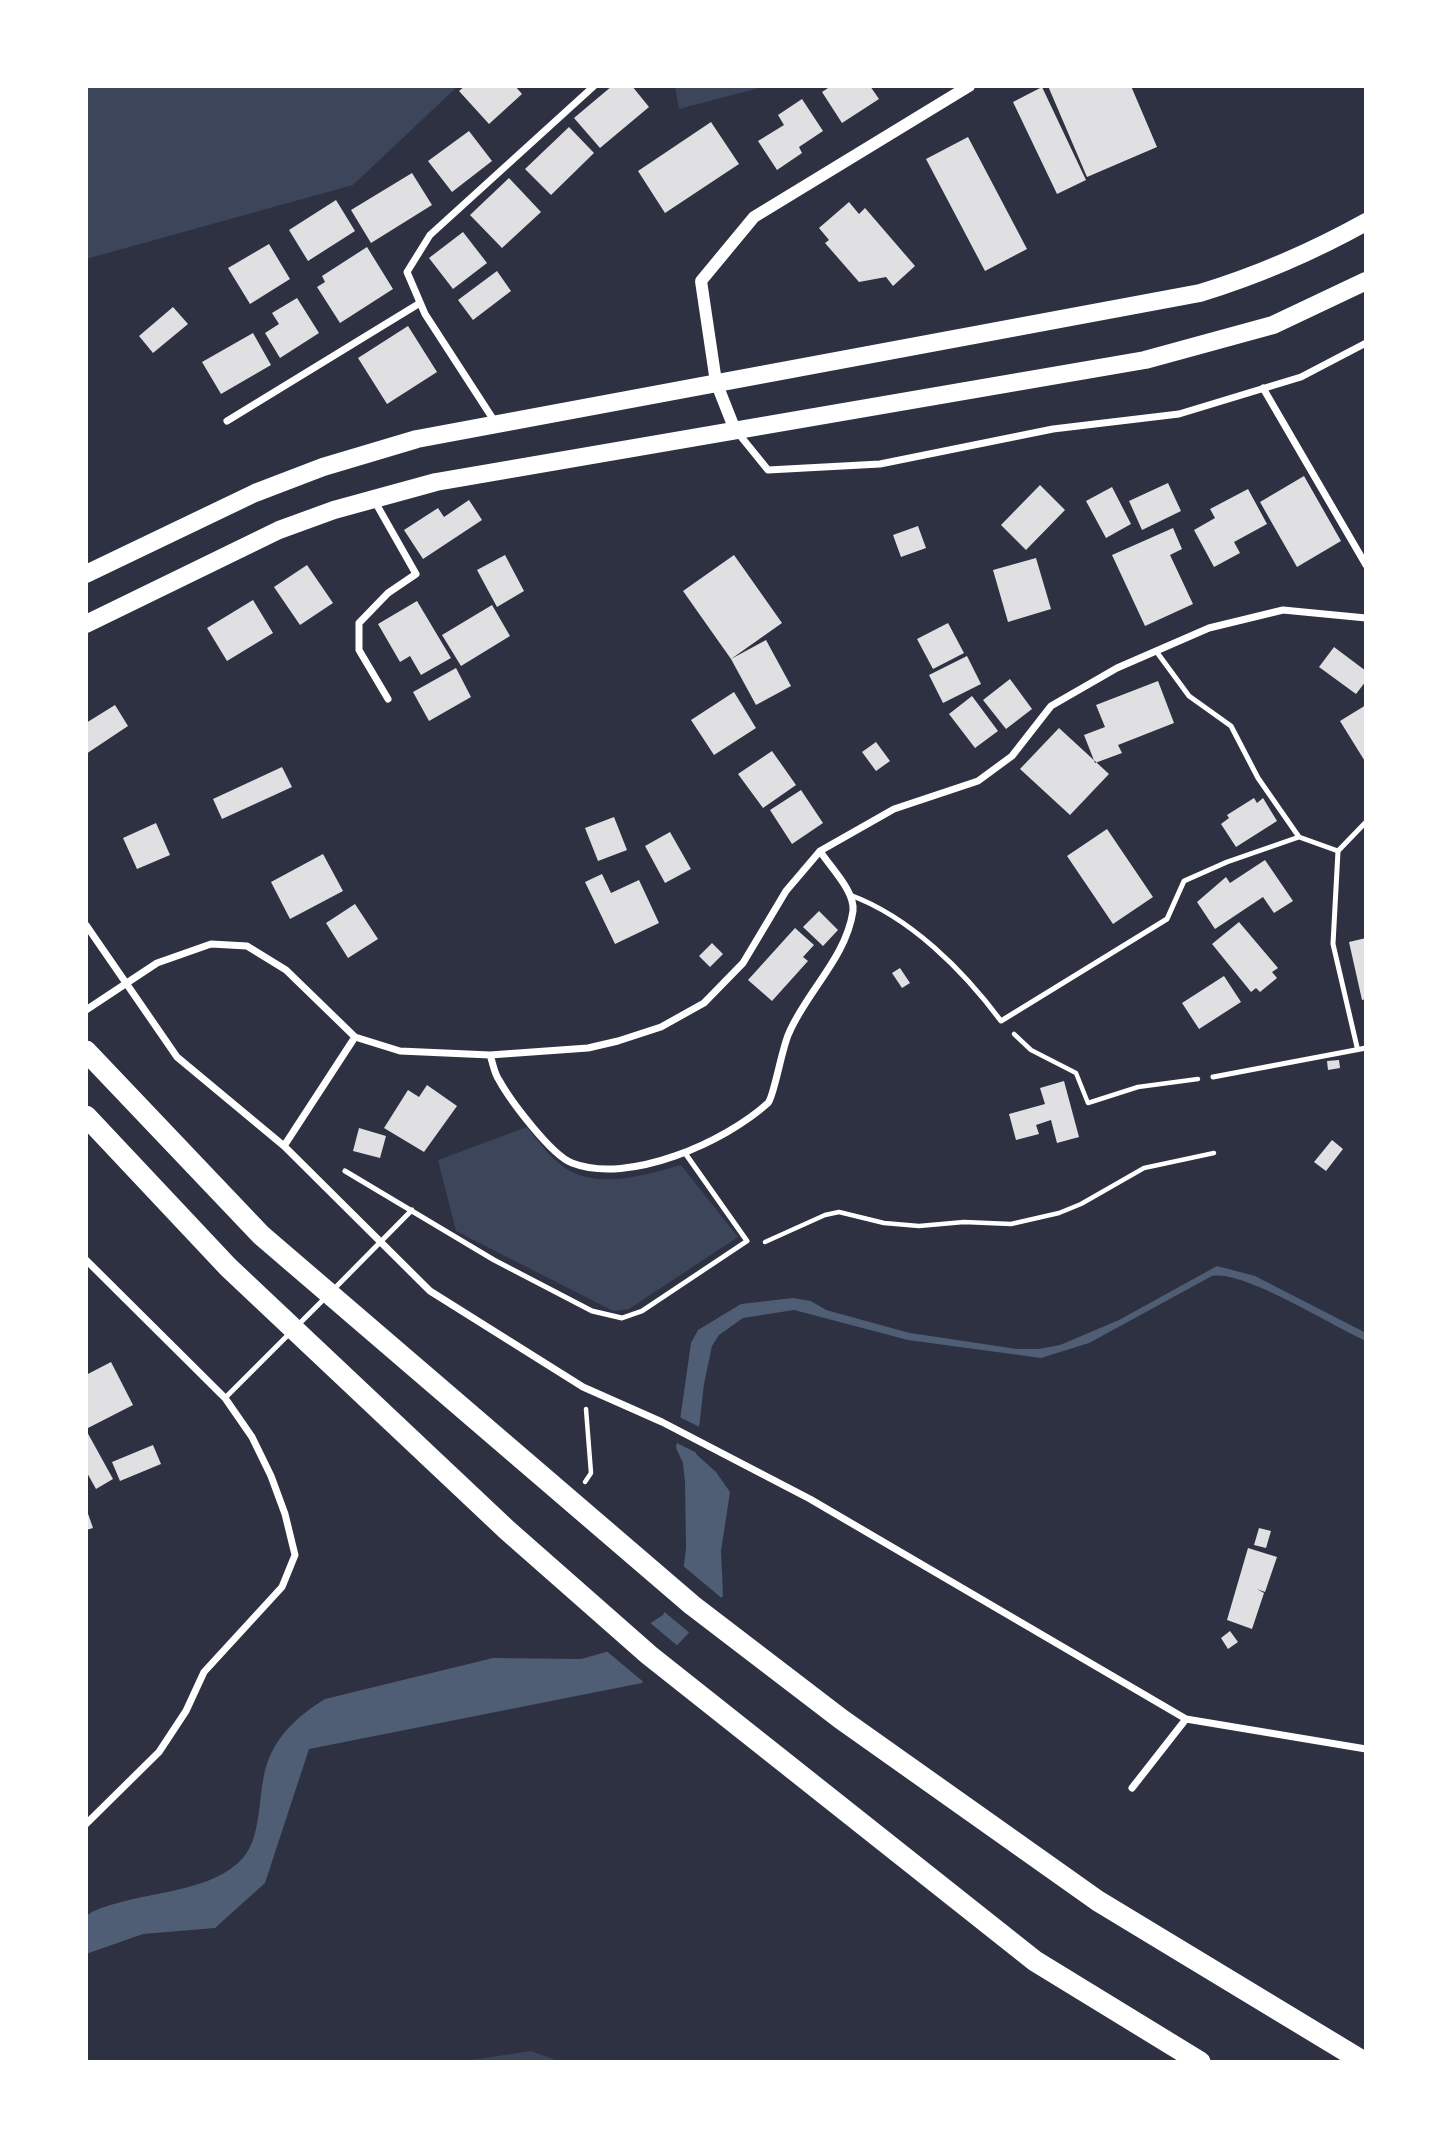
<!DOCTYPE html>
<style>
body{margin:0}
#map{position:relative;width:1452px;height:2148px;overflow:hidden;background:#2d3142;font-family:Ubuntu,sans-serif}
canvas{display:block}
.frame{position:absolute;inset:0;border:88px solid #fff;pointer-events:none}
</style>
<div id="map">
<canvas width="1452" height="2148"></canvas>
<div class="frame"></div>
</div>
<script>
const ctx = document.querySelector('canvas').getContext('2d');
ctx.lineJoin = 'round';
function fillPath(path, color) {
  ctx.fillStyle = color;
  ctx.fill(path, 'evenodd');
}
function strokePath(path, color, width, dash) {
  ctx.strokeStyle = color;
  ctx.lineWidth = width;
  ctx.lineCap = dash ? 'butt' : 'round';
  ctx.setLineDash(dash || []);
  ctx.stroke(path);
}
const green = new Path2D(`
 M86,86H458L353,185L86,259Z
 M675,86H767L679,109Z
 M527,1127C537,1139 547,1154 560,1164C594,1192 644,1175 681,1165L738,1237L629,1309L613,1311L456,1231L438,1160Z
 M531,2051L561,2062H458Z`);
const water = new Path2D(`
 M1217,1266L1255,1276L1366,1333V1341C1332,1326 1244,1270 1212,1276L1089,1343L1041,1358L908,1340L794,1310L743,1318L719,1335L712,1346L704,1384L696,1454L716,1472L730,1492L721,1551L723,1596L642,1683L309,1749L265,1883L215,1928L143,1934L86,1954V1916L92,1912C137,1891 203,1895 238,1863C266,1839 255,1788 270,1756C281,1731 302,1713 325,1699L493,1658L581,1659L606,1652L663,1615L683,1573L686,1548L685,1482L683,1463L676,1448L691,1343L698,1330L741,1304L793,1298L811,1301L826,1310L910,1333L1017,1349H1039L1060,1345L1119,1320Z`);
const pier = new Path2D(`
 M677,1416L702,1428L701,1455L673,1441Z
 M681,1564L724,1600L691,1634L662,1610Z
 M648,1621L679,1647L646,1684L604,1649Z`);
const building = new Path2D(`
 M465,86H515L522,94L489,124L459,91Z
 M612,86H632L649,107L600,148L574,118Z
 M831,86H870L879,99L842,123L822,92Z
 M1048,86H1131L1157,147L1087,177Z
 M1042,87L1086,180L1057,194L1013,102Z
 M802,99L823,131L799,147L802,153L777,170L758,141L784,125L778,115Z
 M711,122L739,164L665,213L638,171Z
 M569,127L594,153L551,195L525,169Z
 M469,131L492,161L452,192L428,161Z
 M968,137L1027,249L985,271L926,159Z
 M412,173L432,205L371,243L351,210Z
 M509,178L541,212L502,248L470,215Z
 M336,200L355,231L308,261L289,230Z
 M849,202L859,214L865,208L915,266L893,286L886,277L859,282L825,243L829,240L819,228Z
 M463,232L487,263L453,289L429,258Z
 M269,244L290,279L250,304L228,268Z
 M367,247L393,289L340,323L317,287L325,282L322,276Z
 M497,271L511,291L473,320L458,300Z
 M297,298L319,333L280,358L265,333L279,324L272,313Z
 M173,307L188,324L153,353L139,336Z
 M408,326L437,372L387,404L358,358Z
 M253,333L271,365L221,394L202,362Z
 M1304,476L1341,541L1297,567L1260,502Z
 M1168,483L1181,511L1142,530L1129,501Z
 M1040,485L1065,510L1026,550L1001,525Z
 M1112,487L1131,524L1106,538L1086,501Z
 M1248,489L1267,524L1234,542L1240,553L1214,567L1194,530L1215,518L1210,509Z
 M469,500L482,520L423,559L404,530L438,508L444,517Z
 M918,526L926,548L901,557L893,535Z
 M1173,528L1182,549L1170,555L1193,604L1145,626L1112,555Z
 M505,555L524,591L497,607L477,570Z
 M734,555L782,623L731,659L683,591Z
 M1036,558L1051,609L1008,622L993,570Z
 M307,565L333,603L300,625L274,587Z
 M253,600L273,633L227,661L207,628Z
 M417,601L451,658L421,675L410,656L400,662L378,624Z
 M492,605L510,636L461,666L442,635Z
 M948,623L964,653L933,669L917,639Z
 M766,640L791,686L756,705L731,659Z
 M1334,647L1366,671V681L1356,694L1319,667Z
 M967,656L981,684L943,703L929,675Z
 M456,668L471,697L429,721L413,692Z
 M1010,679L1032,709L1006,729L983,700Z
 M1158,681L1174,723L1118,745L1122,753L1095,763L1084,735L1105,727L1096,705Z
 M734,692L756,728L714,755L691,720Z
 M972,696L998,731L975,748L949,714Z
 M115,705L128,726L86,754V723Z
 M1366,705V763L1340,721Z
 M1059,728L1109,774L1070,815L1020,769Z
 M876,742L890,761L876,771L862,752Z
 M772,751L796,785L763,808L738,774Z
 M282,767L292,787L222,819L213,799Z
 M801,790L823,823L792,844L770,810Z
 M1254,798L1257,803L1263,798L1277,821L1236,847L1221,824L1229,818L1227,815Z
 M614,817L627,850L598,861L585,828Z
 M156,823L170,855L137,869L123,838Z
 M1107,829L1153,897L1113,924L1067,856Z
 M670,832L691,869L665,883L645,846Z
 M323,854L343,891L290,919L271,882Z
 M1265,860L1293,901L1274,913L1263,897L1215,929L1197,902L1226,877L1230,883Z
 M602,874L611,893L639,880L659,923L615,944L585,882Z
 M355,904L378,939L348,958L326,923Z
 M819,911L838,930L823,946L803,927Z
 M1239,922L1278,968L1272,972L1277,978L1260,992L1256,988L1251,992L1212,944Z
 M795,928L814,945L803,957L808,961L772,1001L748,980Z
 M1366,938V999L1362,1000L1349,942Z
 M712,943L723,954L710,967L699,956Z
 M900,968L910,983L902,988L892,973Z
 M1224,976L1241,1002L1199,1029L1182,1003Z
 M1339,1060L1340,1068L1328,1070L1327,1061Z
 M1064,1081L1079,1137L1057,1143L1051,1120L1036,1125L1039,1134L1016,1140L1009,1114L1045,1104L1040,1088Z
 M427,1085L457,1106L424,1152L384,1128L408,1090L419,1097Z
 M359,1128L386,1136L380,1158L353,1151Z
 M1332,1140L1343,1149L1326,1171L1314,1162Z
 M111,1362L133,1405L86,1429V1375Z
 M86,1430L113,1479L96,1489L86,1471Z
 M153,1445L161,1464L120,1481L112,1462Z
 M86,1508L93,1528L86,1530Z
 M1259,1528L1271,1531L1266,1548L1254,1545Z
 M1248,1548L1277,1557L1265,1592L1257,1589L1264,1593L1252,1629L1227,1620Z
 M1230,1631L1238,1642L1228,1649L1221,1638Z`);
const path = new Path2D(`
 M1014,1034L1031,1050L1076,1073L1088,1103L1138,1087L1198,1079
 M765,1242L825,1215L839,1212L884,1223L919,1226L964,1222L1011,1224L1059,1213L1081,1204L1144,1168L1214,1153
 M585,1482L591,1473L586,1409`);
const service = new Path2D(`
 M1156,651L1189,696L1231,726L1258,778L1299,837L1338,851
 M850,895C910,917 963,970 1001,1021L1167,919L1184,881L1227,862L1299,837
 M1357,1047L1333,944L1338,851L1366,822
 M1213,1077L1366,1048
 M345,1171L494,1260L592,1311L622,1318L642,1311L747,1241L685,1153
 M334,1289L412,1210
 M297,1326L327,1296
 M225,1398L290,1333`);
const minor = new Path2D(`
 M1263,388L1366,565
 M227,421L420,303
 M495,422L425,314L407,272L430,235L594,86
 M738,433L768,470L880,464L1053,429L1179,414L1301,377L1366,343
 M374,500L416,574L388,593L359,623V650L388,699
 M86,925L177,1057L284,1146L430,1291L583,1387L662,1422L810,1499L1186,1719L1366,1749
 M86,1010L157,963L211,944L247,946L286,970L355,1037L400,1051L490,1055L588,1048L618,1041L661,1027L704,1003L743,963L786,891L820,851L894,809L978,781L1012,756L1051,706L1117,668L1209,628L1283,610L1366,618
 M490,1055C493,1063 494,1073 499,1080C510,1100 551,1155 572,1163C629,1185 725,1142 768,1103C774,1097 782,1047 789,1033C807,991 846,958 853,911C855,891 830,867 820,851
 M284,1146L355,1037
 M86,1260L225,1398L252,1437L271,1476L285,1514L295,1555L282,1587L204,1672L186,1711L159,1752L86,1824
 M1132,1788L1186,1719`);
const tertiary = new Path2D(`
 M735,430L716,382L701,281L754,217L969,86`);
const primary = new Path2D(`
 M86,574L255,493L323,467L417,439L1200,293C1259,275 1312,252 1366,222
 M86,624L279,530L334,510L436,482L1145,360L1273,325L1366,281`);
const motorway = new Path2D(`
 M86,1051L261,1235L692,1605L841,1719L1098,1901L1364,2062
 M86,1116L228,1267L507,1530L649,1655L1035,1961L1200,2062`);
fillPath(green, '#3c4559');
fillPath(water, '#4f5d75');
fillPath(pier, '#2d3142');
fillPath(building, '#e0e0e3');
strokePath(path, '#fff', 4.5);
strokePath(service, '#fff', 5);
strokePath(minor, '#fff', 7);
strokePath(tertiary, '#fff', 12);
strokePath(primary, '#fff', 18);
strokePath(motorway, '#fff', 21);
</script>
